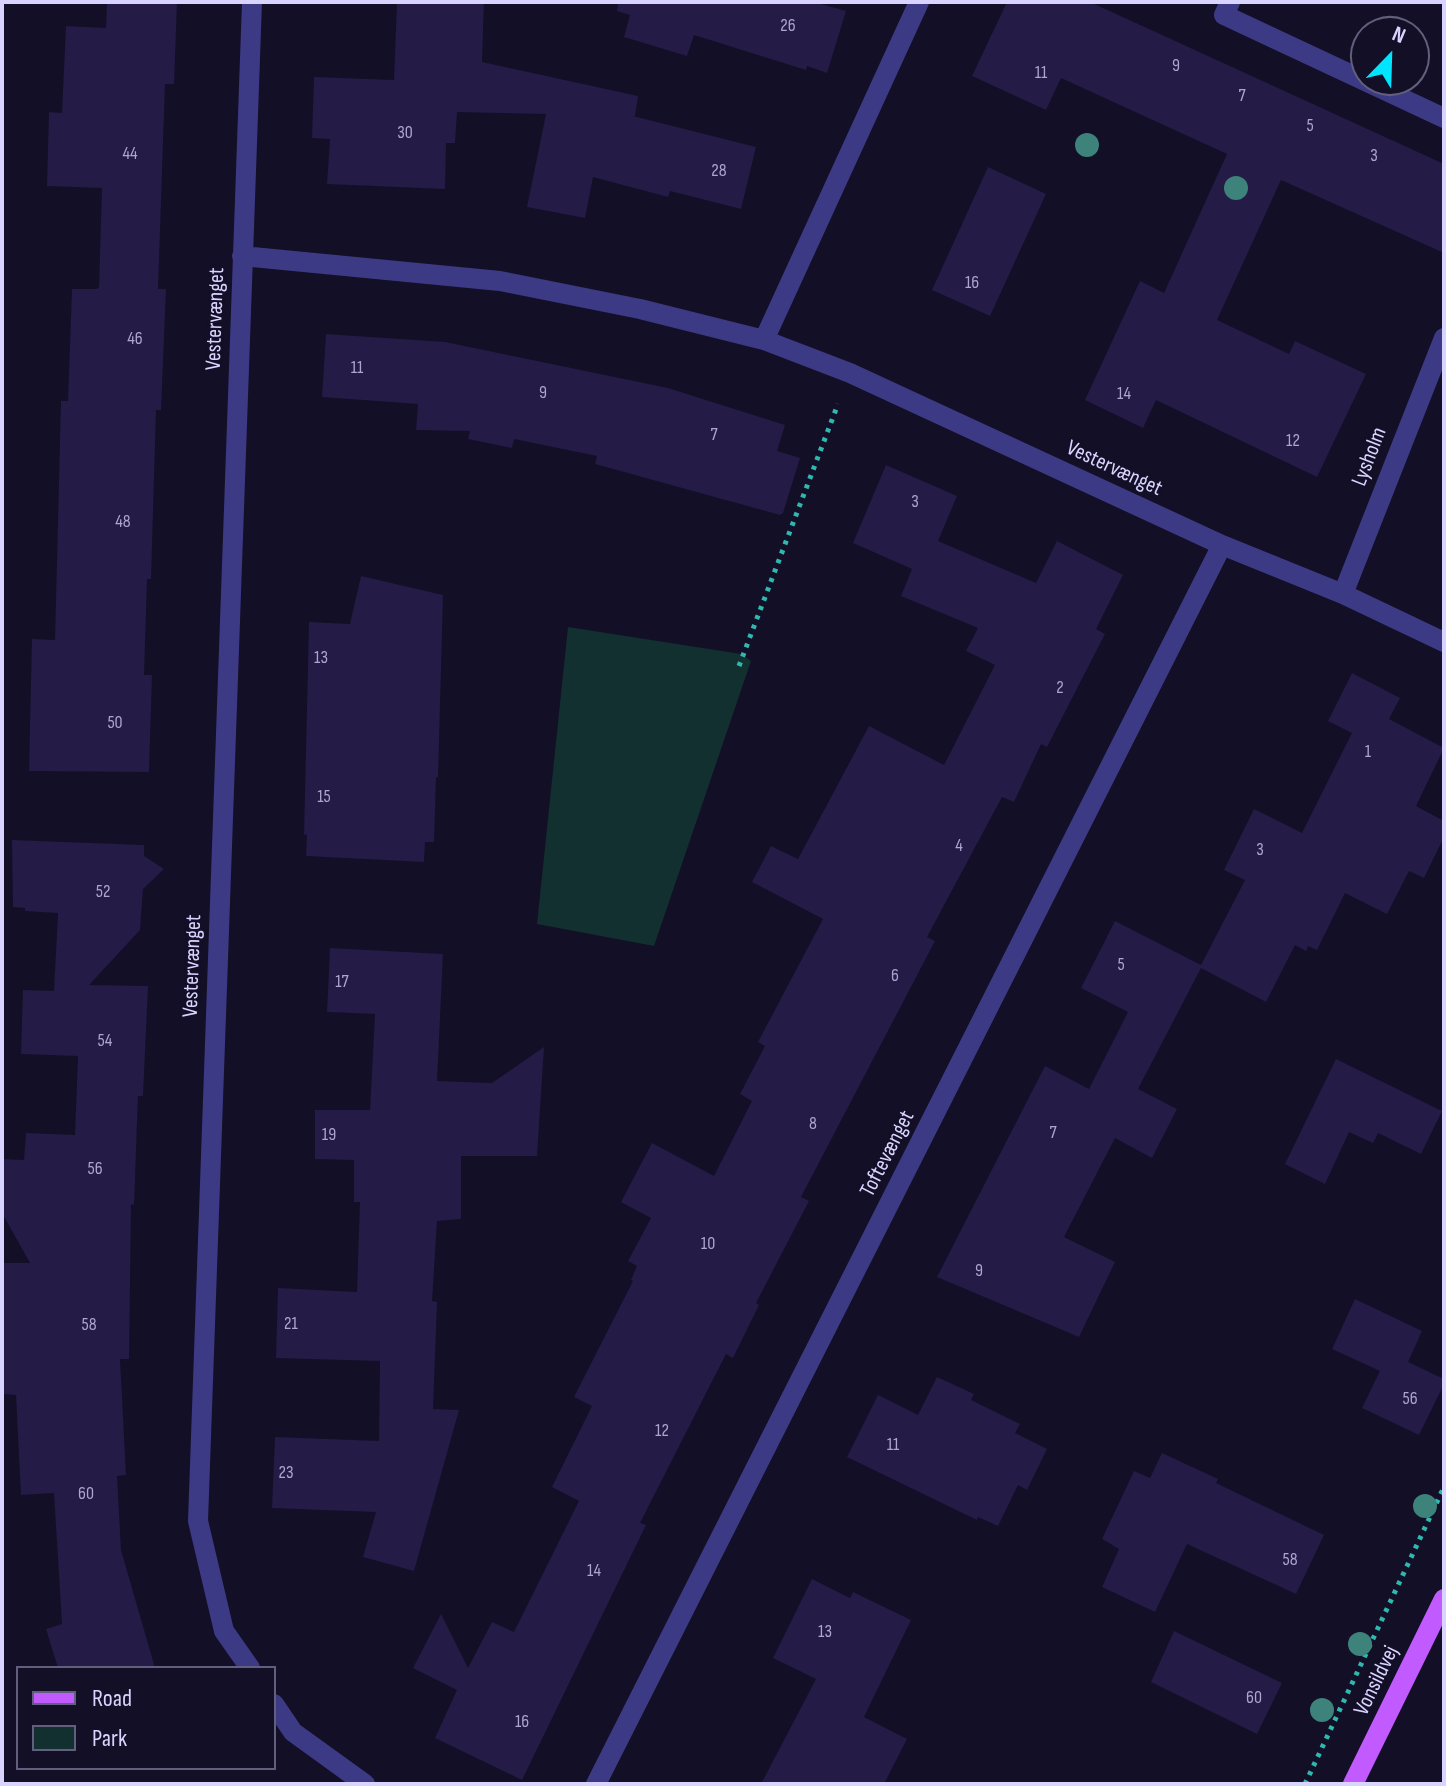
<!DOCTYPE html>
<meta charset="utf-8">
<style>
body{margin:0}
#map{position:relative;width:1446px;height:1786px;overflow:hidden;background:#130f26;font-family:"Sofia Sans Condensed",sans-serif}
canvas{display:block}
.frame{position:absolute;inset:0;border:4px solid #d9d4ff;pointer-events:none}
.legend{position:absolute;left:16px;top:1666px;width:260px;height:104px;box-sizing:border-box;background:#130f26;border:2px solid #625e7d;margin:0;padding:10px 14px;list-style:none;font-size:24px;color:#d9d4ff}
.legend li{display:flex;align-items:center;gap:16px;height:40px}
.legend b{width:40px;border:2px solid #625e7d}
.north{position:absolute;left:1350px;top:16px;width:80px;height:80px;box-sizing:border-box;background:#130f26;border:2px solid #625e7d;border-radius:50%;rotate:23deg;font-size:22px;font-weight:700;line-height:32px;text-align:center;color:#d9d4ff}
.north::after{content:'';display:block;margin:auto;width:28px;height:36px;background:#00e5ff;clip-path:polygon(50% 0,100% 100%,50% 72%,0 100%)}
</style>
<div id="map">
<canvas width="1446" height="1786"></canvas>
<div class="frame"></div>
<ul class="legend">
<li><b style="height:10px;background:#c25bff"></b>Road</li>
<li><b style="height:22px;background:#12302f"></b>Park</li>
</ul>
<div class="north">N</div>
</div>
<script>
const ctx = document.querySelector('canvas').getContext('2d');
ctx.lineJoin = 'round';
function fillPath(path, color) {
  ctx.fillStyle = color;
  ctx.fill(path, 'evenodd');
}
function strokePath(path, color, width, dash) {
  ctx.strokeStyle = color;
  ctx.lineWidth = width;
  ctx.lineCap = dash ? 'butt' : 'round';
  ctx.setLineDash(dash || []);
  ctx.stroke(path);
}
function label(font, color, halo, rows, align = 'center') {
  ctx.font = font + ' "Sofia Sans Condensed",sans-serif';
  ctx.lineWidth = 6;
  ctx.setLineDash([]);
  ctx.textBaseline = 'middle';
  ctx.strokeStyle = halo;
  ctx.fillStyle = color;
  for (const [text, x, y, turn = 0] of rows) {
    ctx.save();
    ctx.translate(x, y);
    ctx.rotate((+turn || 0) * Math.PI / 180);
    ctx.textAlign = isNaN(turn) ? turn : align;
    if (halo) ctx.strokeText(text, 0, 0);
    ctx.fillText(text, 0, 0);
    ctx.restore();
  }
}
const green = new Path2D(`
 M568,627L741,654L751,661L654,946L537,924Z`);
const building = new Path2D(`
 M107,2H177L174,84H165L158,289H166L161,410H156L151,579H147L144,675H152L149,772L29,771L32,639L55,640L61,401H68L72,289H97L99,287L102,188L47,186L49,112L62,113L66,26L106,28Z
 M397,2H484L482,62L638,96L635,116H633L756,147L741,209L670,191L668,197L593,177L585,218L527,207L546,114L457,112L455,143H446L445,189L327,184L330,139L312,138L314,77L394,80Z
 M618,2H814L846,11L827,73L807,66L806,70L694,35L687,56L624,37L630,15L617,11Z
 M1007,2H1090L1444,164V253L1281,180L1217,320L1289,354L1295,341L1366,374L1317,477L1156,400L1143,428L1085,400L1140,281L1164,293L1227,154L1061,78L1046,110L972,76Z
 M988,167L1046,194L990,316L932,290Z
 M326,334L445,342L668,388L785,425L777,451L800,458L783,513L780,515L595,464L597,456L514,439L512,448L468,439L470,431L416,430L418,404L322,397Z
 M886,465L957,496L938,541L1036,583L1057,541L1123,575L1096,629L1105,634L1047,747L1041,744L1014,802L1002,797L927,937L935,941L801,1197L809,1201L756,1303L759,1305L733,1358L726,1354L640,1523L646,1525L522,1780L435,1738L457,1690L413,1668L441,1614L468,1668L492,1622L514,1632L579,1501L552,1487L592,1406L574,1397L633,1281L631,1280L637,1266L628,1261L651,1218L621,1202L652,1143L714,1176L752,1101L740,1094L765,1046L758,1042L823,919L752,882L771,846L798,859L869,726L944,765L995,665L966,651L978,628L901,596L912,569L853,543Z
 M361,576L443,595L438,777H436L434,842H425L424,862L306,856L307,834L304,835L309,622L350,624Z
 M1352,673L1400,698L1389,719L1444,748L1416,806L1444,821V837L1424,878L1409,871L1387,914L1345,893L1317,950L1308,946L1306,951L1295,945L1266,1002L1201,968L1138,1089L1177,1109L1152,1158L1115,1138L1064,1237L1115,1262L1079,1337L937,1277L1045,1066L1089,1089L1128,1012L1081,988L1115,921L1201,965L1245,880L1224,870L1254,809L1302,833L1352,733L1328,721Z
 M12,840L144,845V856L164,869L143,889L140,930L89,985L148,986L143,1096H138L134,1205L131,1204L129,1359H120L126,1475L117,1476L121,1550L155,1668H58L46,1629L62,1624L54,1493L21,1495L16,1395L2,1394V1263H30L2,1213V1159L24,1160L26,1133L75,1135L78,1056L21,1054L23,990L54,991L58,913L25,911V908L13,907Z
 M330,948L443,954L437,1081L492,1083L544,1047L537,1156H461V1219L437,1221L432,1301L437,1302L433,1409L459,1410L414,1571L363,1557L376,1512L272,1508L275,1437L379,1441L380,1361L276,1358L278,1288L357,1292L360,1202H354V1160L315,1159V1110H370L375,1014L327,1012Z
 M1336,1059L1442,1111L1421,1154L1378,1133L1373,1143L1349,1132L1325,1184L1285,1164Z
 M1355,1299L1422,1331L1408,1362L1444,1379V1384L1419,1435L1362,1408L1380,1371L1332,1349Z
 M937,1377L974,1394L971,1400L1020,1424L1015,1433L1047,1449L1027,1490L1018,1485L998,1526L978,1517L977,1520L847,1457L878,1395L918,1415Z
 M1162,1453L1218,1479L1216,1483L1324,1535L1296,1594L1187,1544L1155,1612L1102,1587L1119,1549L1102,1539L1134,1471L1150,1478Z
 M812,1579L850,1598L853,1592L911,1620L864,1717L907,1739L884,1784H761L816,1679L773,1658Z
 M1174,1631L1282,1683L1257,1734L1151,1682Z`);
const path = new Path2D(`
 M739,666L838,404
 M1305,1784L1444,1487`);
const minor = new Path2D(`
 M1230,2L1224,15L1444,118
 M242,256L500,281L640,309L764,340L850,373L1222,545L1343,594L1444,642
 M764,340L919,2
 M1343,594L1444,338
 M250,1668L224,1631L198,1521L252,2
 M274,1704L293,1732L365,1784
 M596,1784L1222,545`);
const major = new Path2D(`
 M1353,1784L1444,1599`);
const trees = [
 [1087,145],
 [1236,188],
 [1425,1506],
 [1360,1644],
 [1322,1710]
];
const numberNames = [
 ["26",788,26],
 ["9",1176,66],
 ["11",1041,73],
 ["7",1242,96],
 ["5",1310,126],
 ["30",405,133],
 ["44",130,154],
 ["3",1374,156],
 ["28",719,171],
 ["16",972,283],
 ["46",135,339],
 ["11",357,368],
 ["9",543,393],
 ["14",1124,394],
 ["7",714,435],
 ["12",1293,441],
 ["3",915,502],
 ["48",123,522],
 ["13",321,658],
 ["2",1060,688],
 ["50",115,723],
 ["1",1368,752],
 ["15",324,797],
 ["4",959,846],
 ["3",1260,850],
 ["52",103,892],
 ["5",1121,965],
 ["6",895,976],
 ["17",342,982],
 ["54",105,1041],
 ["8",813,1124],
 ["7",1053,1133],
 ["19",329,1135],
 ["56",95,1169],
 ["10",708,1244],
 ["9",979,1271],
 ["21",291,1324],
 ["58",89,1325],
 ["56",1410,1399],
 ["12",662,1431],
 ["11",893,1445],
 ["23",286,1473],
 ["60",86,1494],
 ["58",1290,1560],
 ["14",594,1571],
 ["13",825,1632],
 ["60",1254,1698],
 ["16",522,1722]
];
const streetNames = [
 ["Vestervænget",216,319,-88],
 ["Lysholm",1370,457,-69],
 ["Vestervænget",1114,469,25],
 ["Vestervænget",193,966,-88],
 ["Toftevænget",888,1154,-63],
 ["Vonsildvej",1377,1681,-64]
];
fillPath(green, '#12302f');
fillPath(building, '#241b47');
strokePath(path, '#2fb8b0', 5, [4, 6]);
strokePath(minor, '#3d3a85', 20);
strokePath(major, '#c25bff', 20);
ctx.fillStyle = '#3d827b';
for (const [x, y] of trees) {
  ctx.beginPath();
  ctx.arc(x, y, 12, 0, 2 * Math.PI);
  ctx.fill();
}
label('18px', '#aca6d1', null, numberNames);
label('22px', '#d9d4ff', '#130f26', streetNames);
</script>
